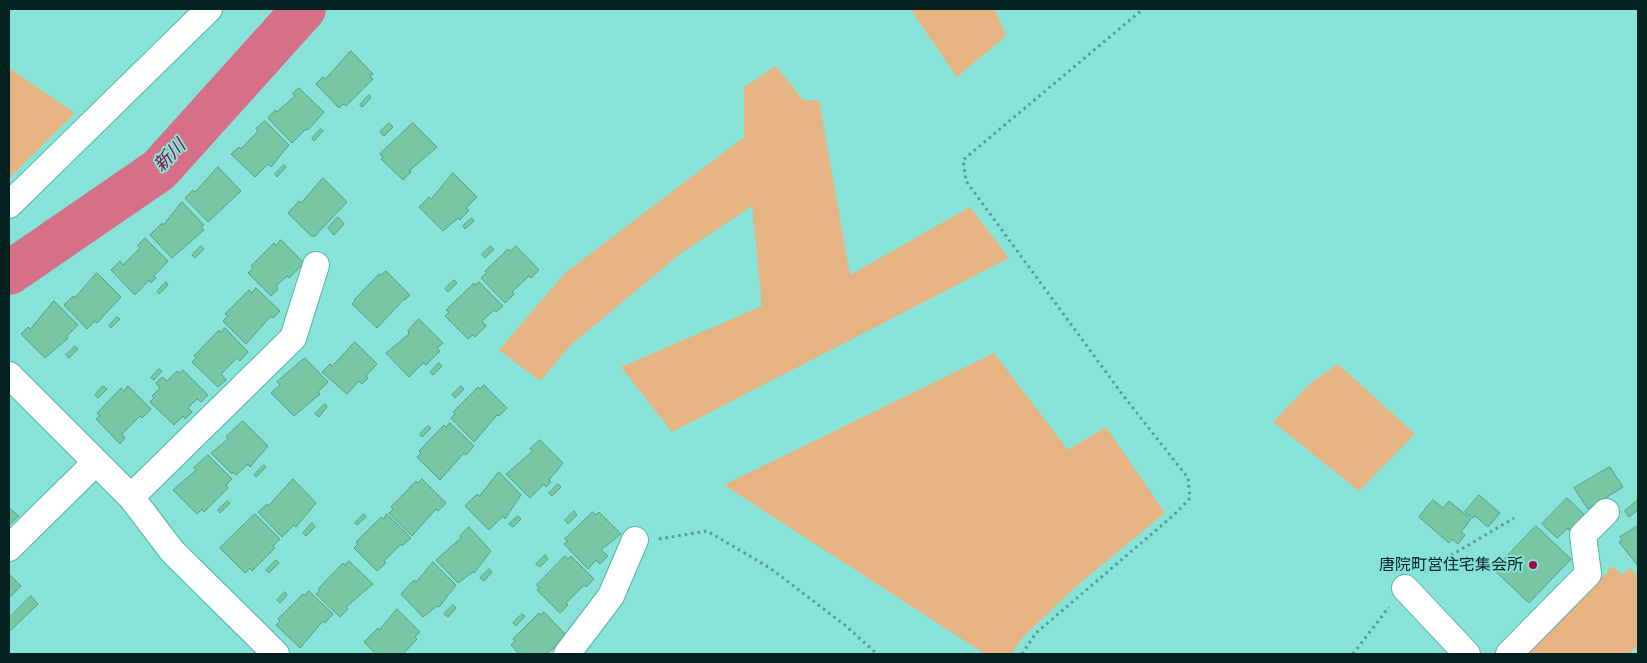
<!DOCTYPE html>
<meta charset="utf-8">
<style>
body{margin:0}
#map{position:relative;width:1647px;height:663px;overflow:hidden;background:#87e3d8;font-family:"PT Serif",serif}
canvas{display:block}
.frame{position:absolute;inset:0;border:10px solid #03211e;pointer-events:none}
</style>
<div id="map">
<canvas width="1647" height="663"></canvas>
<div class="frame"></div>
</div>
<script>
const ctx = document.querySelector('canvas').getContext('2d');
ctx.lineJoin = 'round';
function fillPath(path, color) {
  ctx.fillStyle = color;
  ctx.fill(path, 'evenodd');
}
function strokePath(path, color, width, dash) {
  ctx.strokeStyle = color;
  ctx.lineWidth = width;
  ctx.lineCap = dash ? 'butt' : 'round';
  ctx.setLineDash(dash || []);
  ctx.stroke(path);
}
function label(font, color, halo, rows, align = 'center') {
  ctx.font = font + ' "PT Serif","Noto Sans JP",serif';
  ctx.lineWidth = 4;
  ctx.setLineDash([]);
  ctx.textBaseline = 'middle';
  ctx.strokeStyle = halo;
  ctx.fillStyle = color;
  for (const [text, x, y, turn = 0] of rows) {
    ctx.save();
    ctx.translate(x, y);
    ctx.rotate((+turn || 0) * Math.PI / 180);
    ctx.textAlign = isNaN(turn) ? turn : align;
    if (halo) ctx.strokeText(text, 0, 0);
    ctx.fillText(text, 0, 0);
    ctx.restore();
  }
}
const green = new Path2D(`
 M910,9H995L1006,36L957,77Z
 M776,66L803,100H819L850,275L970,207L1009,258L672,432L621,367L762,306L752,206L680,254L571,345L540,381L499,350L565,273L744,137V87Z
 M9,68L75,113L9,178Z
 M994,353L1068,450L1106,427L1165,513L1080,583L1023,637L1011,654H981L982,652L724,485Z
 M1338,364L1415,434L1359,491L1273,422L1312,382Z
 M1613,566L1622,575L1630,568L1638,578V645L1629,654H1525Z`);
const river = new Path2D(`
 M9,273L159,170L304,9`);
const building = new Path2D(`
 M351,51L373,74L370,76L373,79L346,106L343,104L339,108L316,84L323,77L325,79Z
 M299,88L324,112L308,130L306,129L292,143L268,118L275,110L277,112L295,96L293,94Z
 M369,95L371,98L362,107L360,105Z
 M265,121L289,145L271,167L268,164L255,177L231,154L239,147L241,149L258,131L256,129Z
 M389,123L393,127L384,136L380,132Z
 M413,123L437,147L409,171L411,172L403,180L381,159L383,157L380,154Z
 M321,129L323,131L314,141L312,138Z
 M284,165L286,167L277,177L275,174Z
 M218,167L241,191L208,222L185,198L193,190L195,192Z
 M453,173L477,197L466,208L469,210L460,220L458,218L443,231L419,207L429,197L431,199Z
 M323,178L347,202L315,236H311L288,213L299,201L301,203Z
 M182,202L204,225L201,227L204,230L172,258L150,235L162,223L163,225Z
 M338,217L344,224L334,235L328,228Z
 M472,218L474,221L465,229L463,226Z
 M145,238L168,261L154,276L156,278L151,283L149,280L135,295L111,270L120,261L123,265L140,248L138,246Z
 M281,240L304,263L289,278L287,276L276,286L278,289L271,296L248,273L253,268L251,266L274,243L276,245Z
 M201,246L204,249L195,258L192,255Z
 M490,246L494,249L485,258L482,255Z
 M516,246L539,270L531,278L529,276L512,292L514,294L505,303L481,278L487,272L485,271L508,249L510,251Z
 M386,271L410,295L405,300L404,299L377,328L352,304L355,301L354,300L379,274L381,275Z
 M97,273L121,297L97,323L95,321L87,329L64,305L73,296L74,298Z
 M454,280L457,283L448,292L445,289Z
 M166,282L168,285L159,294L157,292Z
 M479,282L503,306L496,312L494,310L482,321L486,326L475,337L473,335L468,339L445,316L449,312L446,310L474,283L476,285Z
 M256,288L280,311L273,318L271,316L246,344L223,321L228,316L225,314L249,290L252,293Z
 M54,301L78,325L67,336L68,338L45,358L21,334L28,327L30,329Z
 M117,317L120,319L111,328L109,326Z
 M419,319L443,343L437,348L440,351L426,365L423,363L409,377L386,353L409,334L408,331Z
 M225,328L248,352L240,361L237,358L221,374L226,380L218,387L192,362L196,358L194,356L219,330L221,332Z
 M355,342L377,364L366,376L368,378L362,384L359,381L347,394L322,372L330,364L332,366Z
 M75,346L78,349L69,358L66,355Z
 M305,358L328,382L318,392L320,394L294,416L271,393L280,385L277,382Z
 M439,363L442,366L433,375L430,372Z
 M159,369L162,371L154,380L151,378Z
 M183,370L208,395L201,402L197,399L188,408L192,412L185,419L183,416L174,425L150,402L154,398L152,396L160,388L156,383L162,377L167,381L177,371L179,373Z
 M484,385L507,408L499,416L497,415L474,442L451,418L455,414L453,412L478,387L480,389Z
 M103,386L107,389L98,398L95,395Z
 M128,386L151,409L142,418L140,416L122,434L125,438L120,444L96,419L100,416L97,413L121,388L124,391Z
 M461,386L464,389L455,398L452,395Z
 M325,404L327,407L319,417L315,414Z
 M243,421L268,446L250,467L248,464L236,475L233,472L232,474L211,453L228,439L226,437Z
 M450,423L474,446L466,455L464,453L440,480L417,457L421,453L419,451L444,425L446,427Z
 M428,426L431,428L422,437L420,434Z
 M540,440L563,463L549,480L551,482L546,487L544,484L530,498L506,474L533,451L530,449Z
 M208,455L232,479L226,485L228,488L204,512L202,509L197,514L173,490L196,470L194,468Z
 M264,465L266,467L256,477L254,475Z
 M1610,467L1623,487L1588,509L1574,488Z
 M499,472L521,495L505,519L503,516L489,530L465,506L477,494L479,496Z
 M293,479L316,503L296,527L294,525L282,537L258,512L267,504L268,506Z
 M422,479L446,503L438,511L436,509L412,536L389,513L393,509L391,507L416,481L418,483Z
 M558,484L561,487L552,496L549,493Z
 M1479,495L1500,513L1488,527L1475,516L1473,518L1465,512Z
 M1567,498L1585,515L1570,531L1568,528L1557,538L1542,524Z
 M1433,500L1443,508L1449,501L1471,519L1461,532L1465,535L1458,544L1452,539L1449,543L1419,517Z
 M1638,500V510L1629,517L1625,511Z
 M228,501L230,503L220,513L218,510Z
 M9,508L19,516L9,525Z
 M574,511L577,515L568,524L565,520Z
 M593,512L596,515L599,512L621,534L601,550L608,556L600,564L596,560L588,569L564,544L568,541L565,539Z
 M255,514L280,539L273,546L275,548L252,571L250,568L245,573L220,548Z
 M364,514L366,517L357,525L355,523Z
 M387,514L411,538L402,546L401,544L384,561L386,563L377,571L354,548L358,544L356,542L381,517L383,519Z
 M518,516L521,519L513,527L509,524Z
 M312,523L315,527L306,536L303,533Z
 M1536,526L1571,559L1529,603L1494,570Z
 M1638,526V566L1619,542L1622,540L1620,537Z
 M469,527L491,551L474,573L473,572L458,583L436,560L461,538L460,536Z
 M545,555L548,559L540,567L536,564Z
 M565,556L568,559L571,556L594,579L586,587L584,585L566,603L568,605L560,613L537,590L539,588L537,585Z
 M276,560L279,563L269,573L266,570Z
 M349,561L373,584L346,607L348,609L340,617L316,594L320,590L318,589L343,563L345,565Z
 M433,562L456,585L439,607L437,606L423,617L401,594L414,580L416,582Z
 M489,569L492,572L484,581L480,578Z
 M9,574L21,586L9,598Z
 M309,591L333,614L325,623L323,621L300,648L276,625L280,621L278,619L303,594L305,595Z
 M285,592L287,595L280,603L277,600Z
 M31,596L38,604L9,632V618Z
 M453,605L456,608L448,617L444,614Z
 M397,609L420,632L415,637L417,639L403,654H376L364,642L378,628L379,630Z
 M544,612L568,637L546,654H519L511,645L515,641L513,639L539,613L541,615Z
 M522,614L525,616L516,626L513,623Z`);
const path = new Path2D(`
 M659,539L707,531L770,568L846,626L877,654
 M1423,572L1514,518
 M1022,654L1036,633L1175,514L1190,498L1188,478L1122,394L966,181L963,160L1143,9
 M1353,654L1389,607`);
const minor = new Path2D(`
 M9,205L209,9
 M9,375L131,497L172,551L276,654
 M131,497L293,338L316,265
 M9,548L95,463
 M1405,588L1467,654
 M567,654L611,596L635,540
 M1509,654L1588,574L1583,535L1606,512`);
const markers = [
 [1533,565,5,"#a00548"]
];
const poiNames = [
 ["唐院町営住宅集会所",1523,565]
];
const waterNames = [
 ["新川",170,156,-46]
];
fillPath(green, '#e6b482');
strokePath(river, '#d57088', 44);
fillPath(building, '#79c6a5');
strokePath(building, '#55a283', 1);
strokePath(minor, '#57b4a9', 28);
strokePath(path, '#569c93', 3, [2.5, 4]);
strokePath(minor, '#fff', 26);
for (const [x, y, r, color] of markers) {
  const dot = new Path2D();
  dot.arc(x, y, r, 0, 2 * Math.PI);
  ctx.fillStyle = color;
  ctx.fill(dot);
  strokePath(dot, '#87e3d8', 2);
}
label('16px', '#03211e', '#87e3d8', poiNames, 'right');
label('italic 18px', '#8b0a3e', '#87e3d8', waterNames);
</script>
